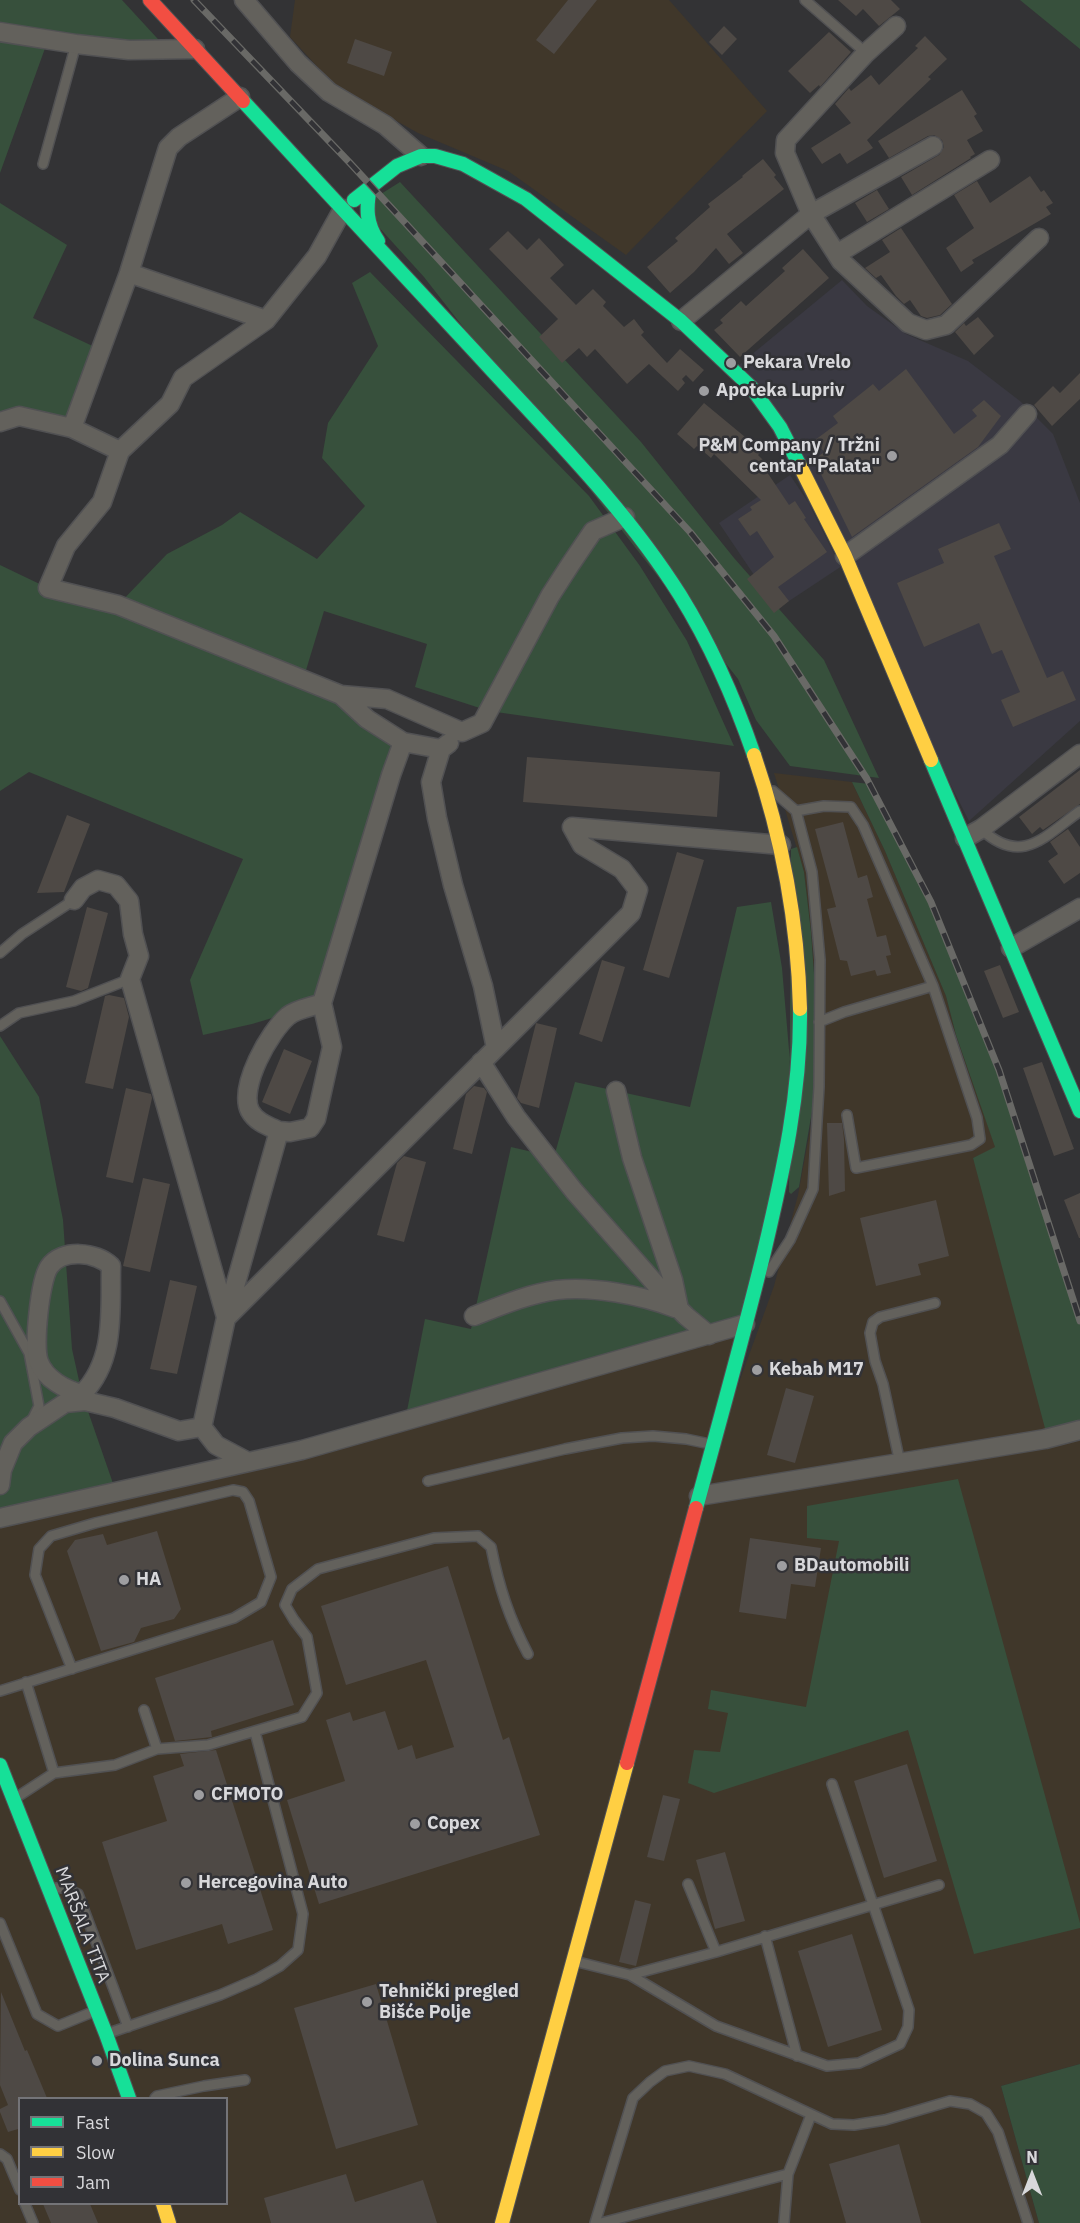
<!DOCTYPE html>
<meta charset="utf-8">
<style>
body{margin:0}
#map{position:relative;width:1080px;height:2223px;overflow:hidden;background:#333335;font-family:"IBM Plex Sans",sans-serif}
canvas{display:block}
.legend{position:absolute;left:18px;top:2097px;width:210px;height:108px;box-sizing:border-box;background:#323236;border:2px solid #747478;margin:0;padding:8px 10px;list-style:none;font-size:18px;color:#d8d8db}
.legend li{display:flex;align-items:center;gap:12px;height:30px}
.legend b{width:30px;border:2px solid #747478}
.north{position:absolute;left:1002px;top:2145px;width:60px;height:60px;-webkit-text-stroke:4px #323236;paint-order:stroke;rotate:0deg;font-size:16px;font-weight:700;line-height:24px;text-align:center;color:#d8d8db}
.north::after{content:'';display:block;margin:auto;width:21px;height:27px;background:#d8d8db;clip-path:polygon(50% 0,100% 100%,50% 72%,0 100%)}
</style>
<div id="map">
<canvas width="1080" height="2223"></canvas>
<ul class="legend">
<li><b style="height:8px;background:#16e098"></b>Fast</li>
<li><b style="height:8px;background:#ffcf43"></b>Slow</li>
<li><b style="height:8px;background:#f24e42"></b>Jam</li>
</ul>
<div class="north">N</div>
</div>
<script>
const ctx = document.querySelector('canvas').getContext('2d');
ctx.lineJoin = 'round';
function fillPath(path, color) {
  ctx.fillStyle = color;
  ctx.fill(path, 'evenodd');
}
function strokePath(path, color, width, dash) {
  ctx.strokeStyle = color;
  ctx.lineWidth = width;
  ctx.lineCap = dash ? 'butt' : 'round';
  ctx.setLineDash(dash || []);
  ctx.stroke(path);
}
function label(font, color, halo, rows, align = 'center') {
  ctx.font = font + ' "IBM Plex Sans",sans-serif';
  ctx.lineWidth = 5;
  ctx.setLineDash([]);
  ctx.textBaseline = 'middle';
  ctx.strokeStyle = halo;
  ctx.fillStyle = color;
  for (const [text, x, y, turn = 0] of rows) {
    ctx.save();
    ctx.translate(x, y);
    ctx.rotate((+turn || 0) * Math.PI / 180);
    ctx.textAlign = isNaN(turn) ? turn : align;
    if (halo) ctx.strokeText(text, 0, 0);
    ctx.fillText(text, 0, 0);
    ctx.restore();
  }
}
const built = new Path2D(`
 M842,280L867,306L906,334L968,361L1020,401L1053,434L1080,503V721L969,821L739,365Z
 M790,475L848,562L777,609L719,523Z`);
const industrial = new Path2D(`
 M295,0H669L767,111L626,255L508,171L418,133L336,87L290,37Z
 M774,773L852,782L885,851L946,996L956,1035L996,1148L973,1158L1080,1430V2064L1001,2086L1039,2223H0V1518L302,1450L745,1324L702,1485L774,1286L798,1195L812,1119L820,1055L811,932L804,872ZM20,2098H226V2204H20Z`);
const green = new Path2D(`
 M0,0H122L168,50L48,40L0,173Z
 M1020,0H1080V49Z
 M400,182L641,442L734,558L824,660L879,778L790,766L756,720L738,679L424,277L375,223L370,201Z
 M0,203L67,245L33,318L101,350L72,428L0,422Z
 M370,272L589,496L640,566L687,641L734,746L489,711L415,687L427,644L324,611L303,680L403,742L322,1003L252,1024L203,1035L190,980L243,859L29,772L0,791V565L48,588L118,605L167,554L222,525L240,512L317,559L365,506L322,458L328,423L378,346L352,283Z
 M852,782L869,784L931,902L999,1070L1032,1170L1080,1325V1424L1046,1432L973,1158L995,1147L956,1035L946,996L885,851Z
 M797,847L804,872L811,932L815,988L816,1088L799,1187L791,1194L789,1192L791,849Z
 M771,902L782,968L794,1108L745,1324L405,1421L425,1319L471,1329L511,1147L554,1157L575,1082L690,1107L737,907Z
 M0,1036L39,1097L63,1220L72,1349L82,1394L116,1492L0,1518Z
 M958,1479L1080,1923V1928L974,1954L908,1730L714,1793L688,1783L694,1750L720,1752L728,1713L708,1709L711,1690L806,1707L839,1541L807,1538V1506Z
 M1080,2064V2223H1039L1001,2086Z`);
const building = new Path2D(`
 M568,0H597L554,54L536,40Z
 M838,0H891L900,9L879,26L863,9L856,16Z
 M724,26L737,39L722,55L709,42Z
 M829,32L851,52L820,87L819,85L810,93L788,71Z
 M925,36L947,59L928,77L931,79L867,140L873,148L847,164L840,153L822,164L811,148L851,123L835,104L849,88L851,91L871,75L879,85L918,48L915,46Z
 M355,39L392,52L384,76L347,63Z
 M962,90L977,114L974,116L983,131L967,140L975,154L970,157L971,158L912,195L901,177L939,155L944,147L942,140L934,135L928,136L889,158L878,141Z
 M763,159L776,175L774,177L784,189L727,234L743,253L729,264L716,248L694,272L670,293L647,267L678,241L675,238L710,207L708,204L743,177L742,176Z
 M1030,176L1041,192L1044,190L1053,203L1046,207L1051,214L972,260L974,263L961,272L946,248L974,228L954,195L977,181L990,203Z
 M877,190L889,209L867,222L855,203Z
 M901,228L952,304L940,315L927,318L921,316L910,300L904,304L896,296L881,275L876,278L865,268L890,252L882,240Z
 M508,231L527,250L539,238L553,253L564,265L550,278L576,305L593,289L606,302L603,306L624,327L634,319L644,332L641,335L667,363L680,349L704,370L693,382L686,375L682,379L685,383L678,391L649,364L627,384L595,349L587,357L579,348L562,363L539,337L558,319L489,249Z
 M803,249L829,278L740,357L714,330L723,323L720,320L741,301L746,306L785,271L782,268Z
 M978,317L994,336L974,355L955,332L964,323L966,326Z
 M906,369L954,434L977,416L972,410L984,400L1001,416L978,447L852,537L814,460L824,452L815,440L838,423L833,416L873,384L879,391Z
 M1080,373V399L1052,426L1034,405L1053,386L1060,393Z
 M704,403L762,451L758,455L768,465L765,469L789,505L795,501L806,518L804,519L827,552L778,587L789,601L774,613L747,579L774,557L757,531L750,536L738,519L752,510L750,507L761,500L714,454L711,458L697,446L694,449L677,434Z
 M999,523L1011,549L994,556L1047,678L1063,671L1076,700L1013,727L1001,700L1020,692L1002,650L992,654L979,623L924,647L897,583L944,563L938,549Z
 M527,757L720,772L717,817L523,802Z
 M1080,770V804L1043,830L1040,827L1032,834L1019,817Z
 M67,815L90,824L64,892L37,893Z
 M843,822L858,878L867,875L873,897L867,899L877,937L886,935L891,955L886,956L891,973L877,976L875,970L851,976L847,961L840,960L827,909L836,907L815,829Z
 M1068,829L1080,847V873L1064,884L1048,861L1058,854L1050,842Z
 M677,852L704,860L669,978L643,970Z
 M87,907L108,913L88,988L81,991L66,987Z
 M602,960L625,967L602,1042L579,1034Z
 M1000,965L1019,1012L1003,1018L984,971Z
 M109,995L124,998L129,1017L113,1089L85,1083L105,996Z
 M536,1023L557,1028L539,1108L521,1103L517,1098Z
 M284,1049L312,1061L290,1114L262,1102Z
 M1042,1062L1074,1149L1054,1156L1023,1068Z
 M474,1086L484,1088L487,1092L472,1154L453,1149L466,1094Z
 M126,1088L151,1094L152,1098L133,1183L106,1177Z
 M827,1123H842L844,1139L845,1191L829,1196Z
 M404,1156L426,1162L404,1242L377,1235L397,1163Z
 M143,1178L170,1184L150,1272L123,1266Z
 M1080,1193V1238H1079L1064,1200Z
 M936,1200L949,1256L918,1264L921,1275L876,1286L860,1218Z
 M170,1280L197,1286L177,1374L150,1369Z
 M786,1388L814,1396L795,1463L767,1455Z
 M157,1531L181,1609L174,1619L141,1628L134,1642L101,1651L67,1551L75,1540L103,1534L107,1545Z
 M750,1538L821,1548L815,1587L791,1584L786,1619L739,1612Z
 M448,1566L503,1740L509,1737L540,1835L319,1904L287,1800L345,1781L326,1720L350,1712L353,1721L385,1711L398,1750L412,1745L416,1759L454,1747L426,1660L346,1685L321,1606Z
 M273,1640L294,1705L211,1731L212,1737L175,1741L155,1678Z
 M216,1750L273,1930L228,1944L222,1924L136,1950L102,1842L167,1821L153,1776L184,1766L180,1754Z
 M907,1764L937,1861L884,1878L854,1781Z
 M663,1795L680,1799L664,1861L647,1857Z
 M725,1852L745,1921L715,1929L696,1860Z
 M635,1900L651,1904L636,1966L619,1962Z
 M852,1934L882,2030L828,2047L798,1951Z
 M376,1984L418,2125L336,2149L294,2008Z
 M1,1992L25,2051L27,2050L47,2098H20V2131L18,2129L8,2132L0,2112V2109L8,2105L0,2085Z
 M899,2144L921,2223H846L829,2164Z
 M346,2174L355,2202L423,2180L437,2223H271L264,2198Z
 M43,2204H90L98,2223H51Z`);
const lane = new Path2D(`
 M805,0L866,53
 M43,164L76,44
 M796,811L824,806L851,807L863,825L933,986L844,1012L819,1022
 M981,829C1022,867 1045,836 1080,811
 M0,953L22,934L74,900
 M0,1026L19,1013L74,1001L130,979
 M847,1115L856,1168L971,1145L980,1139L977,1118L933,986
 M769,1272L790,1240L813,1189L819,1087L820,960L812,872L796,811L773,791
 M0,1301L29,1353L39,1406L31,1422
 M900,1463L883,1384L875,1361L870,1333L873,1322L880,1317L935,1303
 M428,1481L565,1449L622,1438L653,1436L686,1439L710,1444
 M26,1682L54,1773
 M0,1691L234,1618L261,1602L271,1577L249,1501L243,1492L233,1490L212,1495L95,1523L51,1536L39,1549L35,1575L72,1669
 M144,1710L157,1749
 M14,1799L54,1773L115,1765L157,1749L208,1745L302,1717L317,1693L307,1637L294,1620L285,1605L292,1589L318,1569L434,1538L478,1536L491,1547C499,1587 509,1618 528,1654
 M688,1884L716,1952
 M51,1888H64L78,1894L128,2027
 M0,1923L37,2014L58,2026L95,2011
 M765,1936L797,2056
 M574,1961L630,1975L716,2026L827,2066L859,2063L900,2044L908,2027L909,2010L832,1784
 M630,1975L716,1952L939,1885
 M106,2034L220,1995L257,1979L280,1966L298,1950L303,1914L255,1732
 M155,2098L157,2096L204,2086L245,2080
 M0,2154L7,2159L20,2190
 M25,2204L33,2223
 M595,2223L633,2098L650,2082L665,2071L689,2066L725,2074L832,2124L854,2125L885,2120L950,2101L970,2104L986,2113L998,2132L1028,2223
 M601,2223L788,2174L811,2115
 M784,2223L788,2174`);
const street = new Path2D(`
 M244,0L298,63L329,92L385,125L421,156
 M896,26L866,53L786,140L785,153L811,214L841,261L908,323L926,330L946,325L1039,238
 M0,32L76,44L129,50L195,49
 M837,254L990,160
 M129,273L266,320
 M681,321L811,214L933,146
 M0,422L19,416L72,428L120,451L170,404L183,378L266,320L317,256L343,209
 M72,428L129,273L168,148L179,137L240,97
 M120,451L102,502L66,546L48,588L118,605L341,695L387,699L462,732L482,723L550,596L570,565L593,531L625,517
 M845,556L1000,445L1027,414
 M341,695L367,719L403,742L441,749L449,743
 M441,749L431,782L437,818L453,885L483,986L496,1048
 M965,838L981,829L1080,754
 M74,900L83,888L98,880L116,885L129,901L133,934L139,956L130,979L226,1317
 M1011,948L1080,908
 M481,1062L516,1117L574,1191L667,1297L686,1316L709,1335
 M616,1091L632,1158L673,1280L679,1309
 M279,1131C268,1126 256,1122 250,1111C238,1087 270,1031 288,1016C296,1009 312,1007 322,1003
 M474,1316C500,1306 528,1294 557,1290C593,1286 641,1295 675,1308
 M226,1318L631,913L638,890L622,869L582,845L572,827L781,845
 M82,1394C116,1360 110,1311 111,1266C97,1252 62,1248 49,1267C40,1280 33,1346 39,1362C45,1379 66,1390 82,1394L85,1401
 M248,1462L216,1445L202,1427L226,1318L279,1131L290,1132L310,1128L316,1119L332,1047L322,1003L391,775L403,742
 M0,1485L2,1470L13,1443L29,1427L65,1403L85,1401L115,1408L179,1431L202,1427
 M699,1496L1045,1439L1080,1430
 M0,1518L302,1450L745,1324`);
const fast = new Path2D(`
 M243,101C321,186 400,271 478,355C548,432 624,506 680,595C711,645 735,700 754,755
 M370,188C366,208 366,224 378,241
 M354,200L397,166L421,156H435L463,164L526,199L681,321L751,387L780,427L800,466
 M931,760L1080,1111
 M696,1508C719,1423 743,1338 764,1252C783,1172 801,1092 800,1009
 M0,1765L106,2034L129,2098`);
const slow = new Path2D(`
 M800,466L845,556L931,760
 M754,755C782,837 798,923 800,1009
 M163,2204L169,2223
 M502,2223L627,1763`);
const jam = new Path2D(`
 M150,0L243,101
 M627,1763L696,1508`);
const rail = new Path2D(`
 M194,0L350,163L690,532L774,636L867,779L931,902L999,1070L1080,1321`);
const markers = [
 [731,363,6,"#9e9ea1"],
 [704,391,6,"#9e9ea1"],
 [892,456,6,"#9e9ea1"],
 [757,1370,6,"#9e9ea1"],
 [782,1566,6,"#9e9ea1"],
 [124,1580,6,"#9e9ea1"],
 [199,1795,6,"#9e9ea1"],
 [415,1824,6,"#9e9ea1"],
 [186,1883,6,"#9e9ea1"],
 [367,2002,6,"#9e9ea1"],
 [97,2061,6,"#9e9ea1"]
];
const poiNames = [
 ["Pekara Vrelo",743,363],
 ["Apoteka Lupriv",716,391],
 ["P&M Company / Tržni",880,446,"right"],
 ["centar \"Palata\"",880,467,"right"],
 ["Kebab M17",769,1370],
 ["BDautomobili",794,1566],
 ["HA",136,1580],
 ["CFMOTO",211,1795],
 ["Copex",427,1824],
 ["Hercegovina Auto",198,1883],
 ["Tehnički pregled",379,1992],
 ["Bišće Polje",379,2013],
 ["Dolina Sunca",109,2061]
];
const streetNames = [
 ["MARŠALA TITA",82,1925,69]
];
fillPath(built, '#3a3942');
fillPath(industrial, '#40372a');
fillPath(green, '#37503c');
fillPath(building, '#4e4945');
strokePath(lane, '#515153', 12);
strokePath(street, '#515153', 21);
strokePath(fast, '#515153', 16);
strokePath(slow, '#515153', 16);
strokePath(jam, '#515153', 16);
strokePath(lane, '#63615c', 9);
strokePath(street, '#63615c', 18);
strokePath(fast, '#16e098', 14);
strokePath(slow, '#ffcf43', 14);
strokePath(jam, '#f24e42', 14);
strokePath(rail, '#696966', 7);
strokePath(rail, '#323236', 4.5, [14]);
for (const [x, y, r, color] of markers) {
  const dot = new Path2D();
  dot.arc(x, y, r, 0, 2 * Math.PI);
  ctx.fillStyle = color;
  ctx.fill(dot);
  strokePath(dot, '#323236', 2);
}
label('bold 18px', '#d8d8db', '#323236', poiNames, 'left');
label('18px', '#d8d8db', '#323236', streetNames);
</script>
